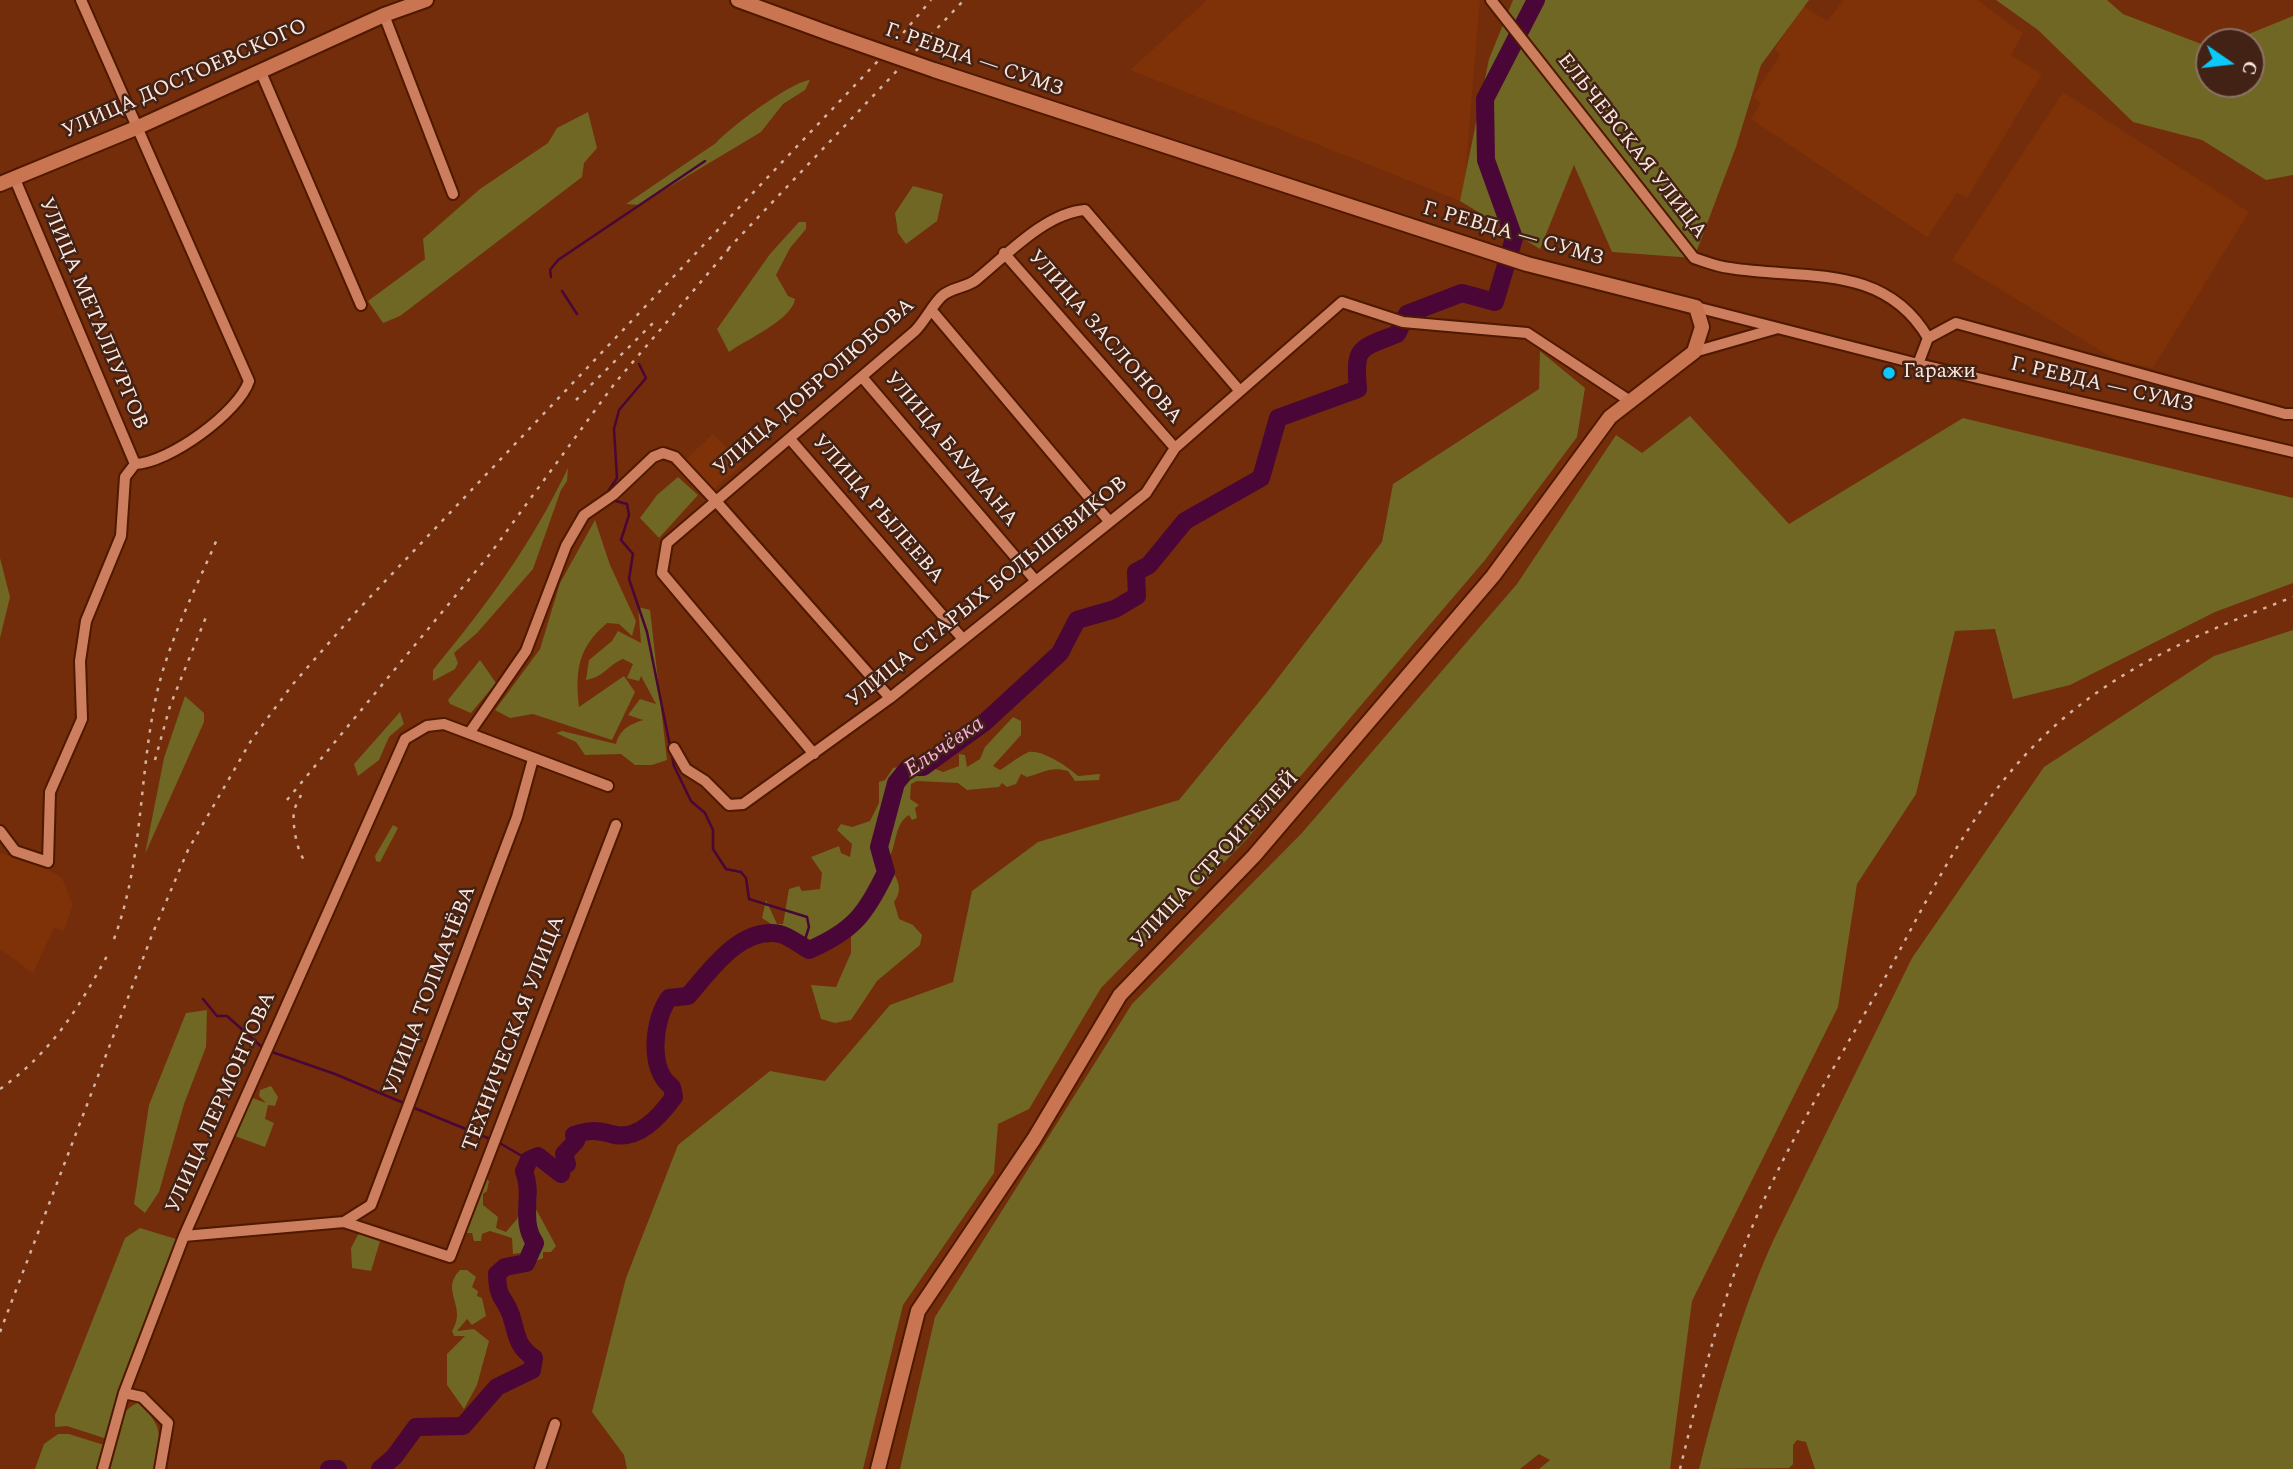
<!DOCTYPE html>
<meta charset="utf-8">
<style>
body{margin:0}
#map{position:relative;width:2293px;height:1469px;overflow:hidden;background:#732d0a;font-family:Spectral,serif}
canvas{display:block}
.north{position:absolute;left:2195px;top:28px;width:70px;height:70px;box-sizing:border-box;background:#422215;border:2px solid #8b7166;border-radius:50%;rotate:104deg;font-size:19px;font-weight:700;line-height:28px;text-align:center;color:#f9e7e0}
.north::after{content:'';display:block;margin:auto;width:24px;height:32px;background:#0bcafa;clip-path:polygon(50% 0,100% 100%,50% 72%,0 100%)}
</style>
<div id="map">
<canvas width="2293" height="1469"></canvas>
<div class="north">С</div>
</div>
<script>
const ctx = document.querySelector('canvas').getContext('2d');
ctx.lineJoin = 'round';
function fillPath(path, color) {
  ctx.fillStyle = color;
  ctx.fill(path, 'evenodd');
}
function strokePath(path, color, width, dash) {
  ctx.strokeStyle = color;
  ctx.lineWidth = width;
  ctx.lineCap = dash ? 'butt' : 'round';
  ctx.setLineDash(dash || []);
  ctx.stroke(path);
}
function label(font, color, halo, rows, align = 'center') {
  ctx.font = font + ' Spectral,serif';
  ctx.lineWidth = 5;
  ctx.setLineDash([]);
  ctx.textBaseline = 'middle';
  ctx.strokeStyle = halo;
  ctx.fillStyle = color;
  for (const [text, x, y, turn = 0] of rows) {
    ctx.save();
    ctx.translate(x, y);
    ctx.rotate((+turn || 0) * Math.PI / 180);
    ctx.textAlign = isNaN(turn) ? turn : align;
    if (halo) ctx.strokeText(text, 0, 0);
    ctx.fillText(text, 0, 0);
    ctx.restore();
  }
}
const built = new Path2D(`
 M1207,0H1480L1464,191L1460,201L1130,70Z
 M1844,0H1977L2023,33L2011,55L2042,74L1967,198L1957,193L1927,237L1751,119L1761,103L1753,97L1780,55L1774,50L1803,6L1827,21Z
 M2063,92L2249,212L2153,368L2116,360L1952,260Z
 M713,434L743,464L713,490L685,460Z
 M0,853L46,868L62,878L73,905L64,931L54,928L33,973L0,949Z`);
const green = new Path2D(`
 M1513,0H1809L1761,65L1736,147L1694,258L1612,252L1574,165L1540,249L1460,201L1489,59Z
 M1996,0H2107L2123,14L2209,47V84H2251V42H2229L2293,16V175L2266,180L2202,140L2133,122L2038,30Z
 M810,80L805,90L783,104L761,132L639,205L626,204L716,143C729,128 792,81 810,80Z
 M588,112L597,148L584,163L582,177L400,316L383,323L368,301L425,259L423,239L480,189L548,143L557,128Z
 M913,186L943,194L937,221L906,244L898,233L895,213Z
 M799,222H806V229L790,248L776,275L788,296L795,299C792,320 747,339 729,352L717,329L770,254Z
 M1540,351L1585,388L1577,437L1485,560L1246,840L1101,988L1029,1109L998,1124L994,1173L903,1305L863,1469H627L624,1455L592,1412L626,1278L678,1145L770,1071L825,1081L890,1005L953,982L972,891L1038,842L1179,800L1268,691L1382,542L1393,484L1539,389Z
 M1690,416L1789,524L1963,418L2293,498V583L2215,612L2070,685L2013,699L1995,629L1955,631L1916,794L1857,884L1838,1007L1692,1301L1670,1469H1539L1550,1460L1539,1454L1520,1469H900L935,1317L1132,1004L1301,834L1517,584L1616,435L1642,453Z
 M568,468L567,481L561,490L533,569L477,633L454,653L458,663L455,669L433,681V670C487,605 531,545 568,468Z
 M678,477L698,495L659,538L640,518L657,495Z
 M595,520L610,565L636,621L632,636L619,624L607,623C578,648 575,670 579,707L624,676L635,692L612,740L533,714L510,718L495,710L540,649L560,583Z
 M0,558L10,597L0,638Z
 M638,607L650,610L667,760L652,765H635L621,754L585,755L576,742L556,733L562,731L616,744C620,729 629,725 643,720L628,715L640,699L656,704L641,676L639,681L627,678L633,664L623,659C606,666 606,676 586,680L589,660L612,641L618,631L641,643Z
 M2293,630V1469H1815L1806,1442L1797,1440L1793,1445V1464L1789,1468L1699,1469C1719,1391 1740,1314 1773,1241L1912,958L2044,767L2214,656Z
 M480,660L496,683L471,713L450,704L448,700Z
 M185,696L204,713V722L145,854L164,758Z
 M400,712L404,724L389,737L379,760L358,776L354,764Z
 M1013,717L1021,721V735L993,766L1000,770C1009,765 1020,755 1029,752C1042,749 1070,768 1078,776L1100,774L1099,780L1075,781L1068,771C1050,766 1043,773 1027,777L1021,774L1016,784L1007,787L1002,783L999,787L967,790L958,783L917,781L911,784L910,799L919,805L915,808L917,818L912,820L909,815C894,824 897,845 889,858C891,875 907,885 894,902L899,919L913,925L922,935L920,945L877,981L851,1020L835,1023L821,1019L811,985L836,987L851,953V935L816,953L762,918L766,900L777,924H783L789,889L799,886L802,891L820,889L822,873L811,857L839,846L841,853L850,857L852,844L837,830L841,824L852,827L870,821L879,803V782L885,780L893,768L921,763L943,772L959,766V754L965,755L967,767L980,759L985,747Z
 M393,825L398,828L380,862L376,861L375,856Z
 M207,1010L206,1047L184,1104L159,1192L145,1213L134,1204L149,1105L186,1013Z
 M271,1086L278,1097L275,1106L268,1105L265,1119L274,1123L265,1147L232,1135L250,1097L266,1103L259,1096L260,1090Z
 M486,1178L489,1181L487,1191L483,1194V1205L498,1217L496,1228L506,1232L517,1219L524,1200L530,1199L532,1204L533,1197L537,1196L536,1209L556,1246L551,1252H543V1258L525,1266L519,1261L520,1253L513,1254L512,1238L490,1231L482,1234L481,1241H474L472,1233H464Z
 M140,1228L176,1239L129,1361L107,1439L67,1426L55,1427V1415L125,1238Z
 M361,1229L381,1238L371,1271L352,1268L351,1248Z
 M460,1270H467L476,1277L472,1287L478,1291L477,1296L482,1298L486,1316L472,1325L467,1319L457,1331L474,1329L489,1341L477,1385L464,1409L447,1385V1354L465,1336H454L452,1331C468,1306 439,1291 460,1270Z
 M138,1403C165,1427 160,1435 155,1469H106C113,1447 114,1411 138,1403Z
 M58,1434H69L104,1445L97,1469H35L44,1444Z`);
const stream = new Path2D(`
 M551,277L550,270L558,260L705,161
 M562,291L577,314
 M607,493L617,478L614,429L619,410L646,378L639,364
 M612,500L627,504L629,515L621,540L633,554L629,579L647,632L674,766L691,801L705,813L713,830V849L726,869L741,872L746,878L749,899L807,917L809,927L803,946
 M203,999L217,1016H227L263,1048
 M269,1051L335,1074L406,1104
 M412,1107L490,1139
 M496,1141L529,1160`);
const river = new Path2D(`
 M329,1469H338
 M380,1469L394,1457L416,1427L463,1426L497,1387L532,1370L534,1358C516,1346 517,1334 511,1315C504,1295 498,1302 497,1274L505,1267L526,1263L535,1243C519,1219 534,1197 524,1171L529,1160L538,1156L561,1174L563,1165L567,1164L564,1154L576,1141L574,1135C588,1130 597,1130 611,1134C638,1142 660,1116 674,1097L672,1087C648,1070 653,1020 669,998L688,996C710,971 740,926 780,934C789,936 800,945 809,950C853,931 866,914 886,872L879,847L896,783L909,767H923L985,722L1060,653L1077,620L1115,609L1137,596L1136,572L1149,565L1185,521L1261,478L1278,418L1358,389C1354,346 1359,349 1397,334L1407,314L1462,293L1495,302L1514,238L1486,160L1485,99L1536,0`);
const minor = new Path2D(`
 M1491,0L1694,258C1706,262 1718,267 1730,268C1802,280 1884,262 1928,338L1918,364
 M384,15L453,194
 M260,70L361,305
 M14,177L135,464C169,463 239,412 249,381L81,0
 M1004,253L1175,448
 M1696,307L1918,364L2293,452
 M933,312L1109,521
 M1928,338L1956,323L2285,414H2293
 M1694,352L1778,328
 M862,377L1035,580
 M790,439L962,638
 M470,732L526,651L566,546L584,515L613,495L653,457L663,453L675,457L715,500L890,698
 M674,748L686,769L705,781L729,805L743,804L890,698L1146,493L1175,448L1342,302L1403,322L1527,333L1630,401
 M814,754L662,573L667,543L915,331C925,321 933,304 942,296C952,287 966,288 976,280C1006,256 1045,213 1085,210L1239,390
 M0,831L15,851L48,862L50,792L82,719L80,661L86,621L121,536L125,477L135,464
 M344,1222L371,1205L517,817L533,759
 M184,1236L344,1222L450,1257L616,825
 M103,1469L124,1393
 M160,1469L168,1423L142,1397L124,1393L184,1236L405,739L427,726L444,724L608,786
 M540,1469L555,1424`);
const major = new Path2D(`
 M738,0L831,34
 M0,184L136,128L384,15L426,0
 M878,1469L918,1311L1034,1139L1120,995L1254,856L1493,576L1610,417L1694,352L1702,327L1696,307L1527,264L934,70`);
const rail = new Path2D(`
 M728,249L964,0
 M576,400L653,323
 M155,760L170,706L208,612
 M301,795C299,800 295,806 294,811C292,823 297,854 306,862
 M287,800L490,554L615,383L733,244
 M114,939C142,864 139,785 154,707C165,647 194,593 218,537
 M0,1089C51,1053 79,1008 108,954
 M0,1332L152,935L188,850L252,739L293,684L355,613L893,45L931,0
 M1680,1469C1701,1384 1721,1299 1756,1218C1792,1134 1842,1055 1886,976C1935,885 1979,792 2058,723C2128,662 2208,630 2293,597`);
const majorBridge = new Path2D(`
 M831,34L934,70`);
const markers = [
 [1889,373,7,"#0bcafa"]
];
const streetNames = [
 ["Г. РЕВДА — СУМЗ",974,61,19],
 ["УЛИЦА ДОСТОЕВСКОГО",185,80,-24],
 ["ЕЛЬЧЕВСКАЯ УЛИЦА",1631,147,52],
 ["Г. РЕВДА — СУМЗ",1513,235,16],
 ["УЛИЦА МЕТАЛЛУРГОВ",92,314,67],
 ["УЛИЦА ЗАСЛОНОВА",1104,338,49],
 ["Г. РЕВДА — СУМЗ",2102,386,13],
 ["УЛИЦА ДОБРОЛЮБОВА",815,388,-41],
 ["УЛИЦА БАУМАНА",950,450,50],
 ["УЛИЦА РЫЛЕЕВА",877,510,49],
 ["УЛИЦА СТАРЫХ БОЛЬШЕВИКОВ",988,593,-39],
 ["УЛИЦА СТРОИТЕЛЕЙ",1216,861,-47],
 ["УЛИЦА ТОЛМАЧЁВА",431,991,-69],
 ["ТЕХНИЧЕСКАЯ УЛИЦА",515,1034,-69],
 ["УЛИЦА ЛЕРМОНТОВА",222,1103,-66]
];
const poiNames = [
 ["Гаражи",1903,373]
];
const waterNames = [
 ["Ельчёвка",945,748,-34]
];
fillPath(built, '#7f3108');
fillPath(green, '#6f6723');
strokePath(stream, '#4a0637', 2.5);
strokePath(river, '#4a0637', 18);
strokePath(minor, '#4e1900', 14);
strokePath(major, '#4e1900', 18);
strokePath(minor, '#cd7e5e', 10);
strokePath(major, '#ca7552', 14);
strokePath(rail, '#d4b3a4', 2.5, [3.5, 7]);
strokePath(majorBridge, '#4e1900', 18, []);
strokePath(majorBridge, '#ca7552', 14);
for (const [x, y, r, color] of markers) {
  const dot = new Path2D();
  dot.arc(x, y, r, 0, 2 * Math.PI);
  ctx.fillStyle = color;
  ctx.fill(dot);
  strokePath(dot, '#422215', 2.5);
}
label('21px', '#f9e7e0', '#422215', streetNames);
label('21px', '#f9e7e0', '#422215', poiNames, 'left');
label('italic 23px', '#f7aeda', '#422215', waterNames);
</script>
